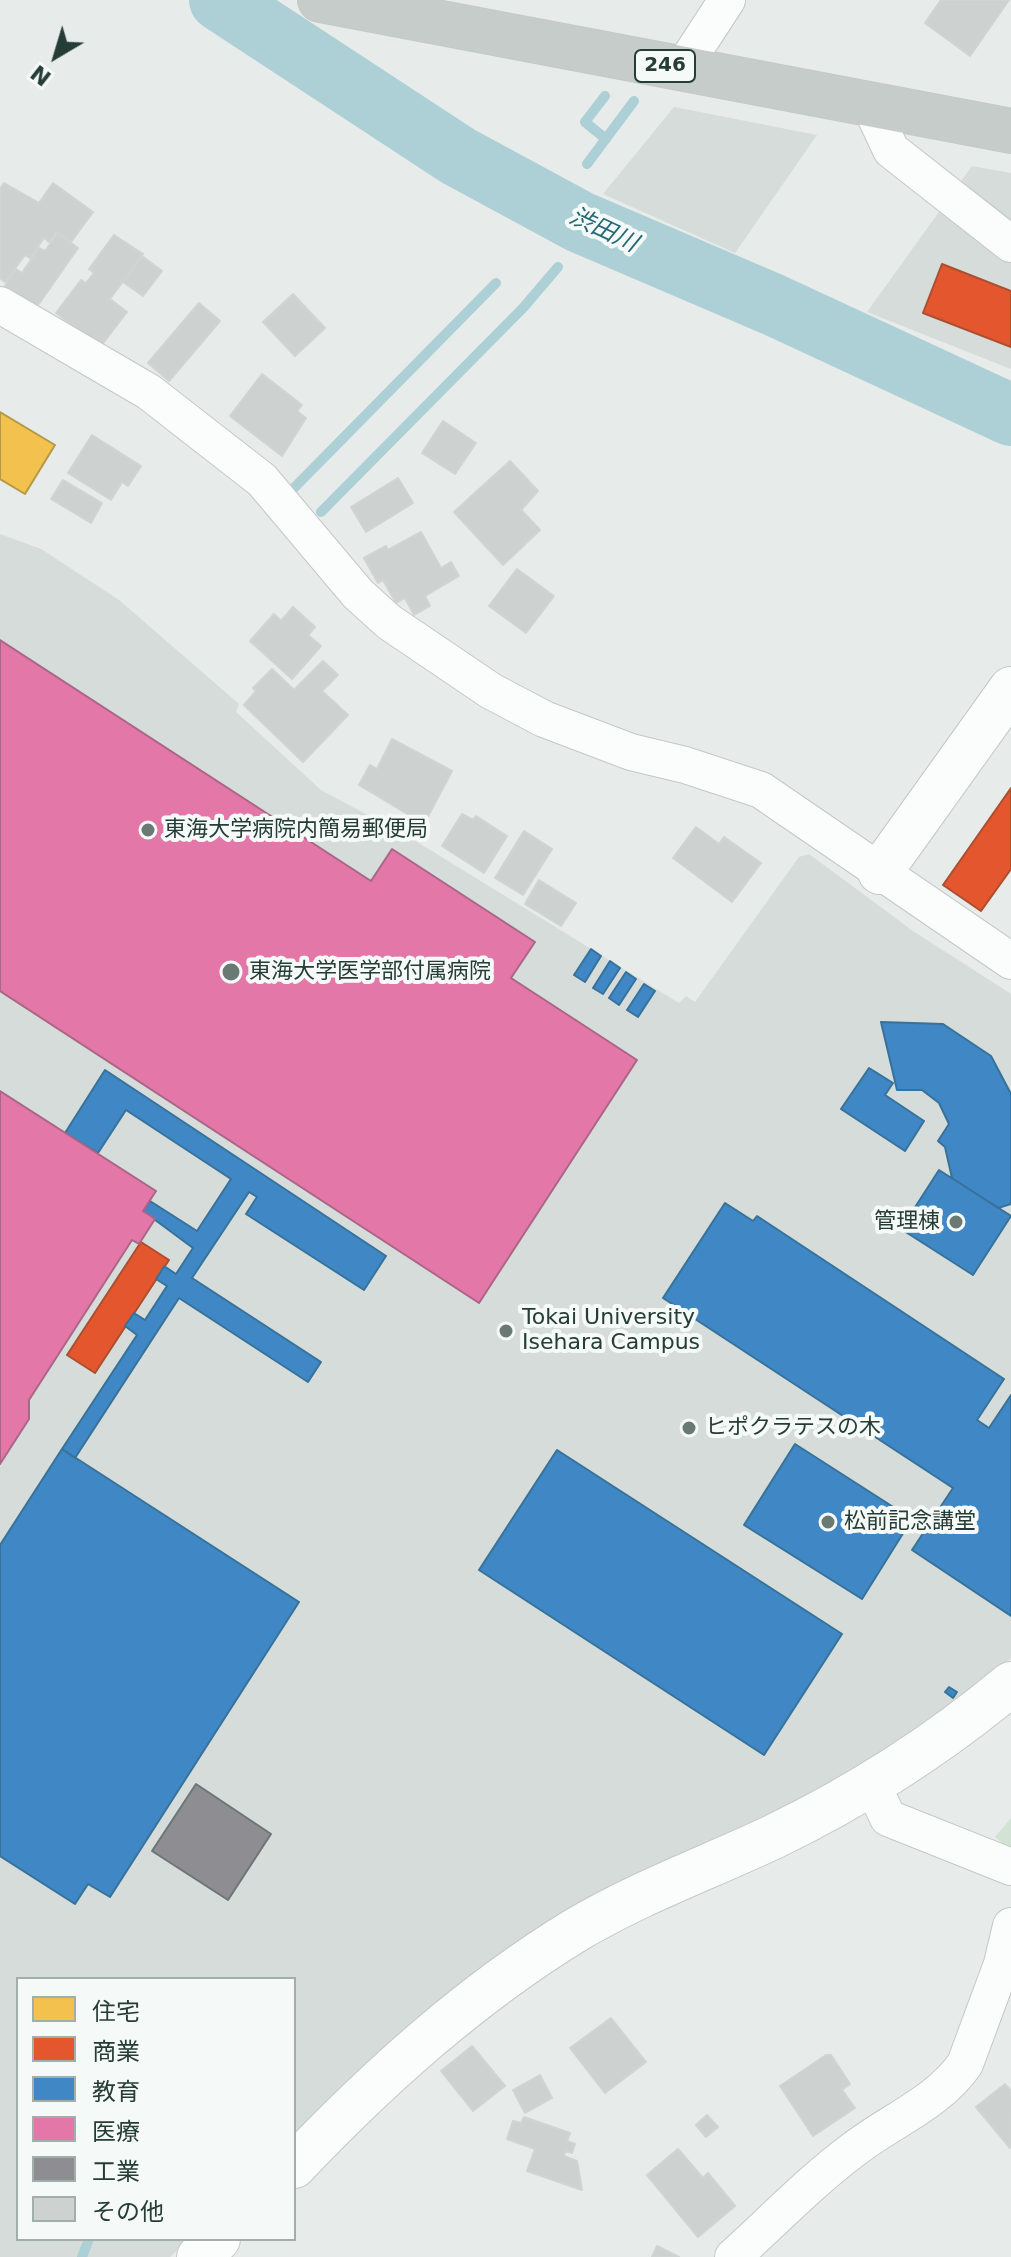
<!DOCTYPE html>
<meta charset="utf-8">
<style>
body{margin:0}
#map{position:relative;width:1011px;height:2257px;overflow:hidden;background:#e7ebe9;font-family:"DejaVu Sans","Noto Sans JP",sans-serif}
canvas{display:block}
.legend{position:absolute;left:16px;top:1977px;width:280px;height:264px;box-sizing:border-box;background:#f5f9f7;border:2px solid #a2aeaa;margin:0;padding:10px 14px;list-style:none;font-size:24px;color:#253d36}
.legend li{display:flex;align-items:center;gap:16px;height:40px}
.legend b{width:40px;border:2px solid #a2aeaa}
.north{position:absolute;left:16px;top:16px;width:80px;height:80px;-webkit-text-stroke:6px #f5f9f7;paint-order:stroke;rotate:218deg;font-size:22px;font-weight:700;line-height:32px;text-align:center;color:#253d36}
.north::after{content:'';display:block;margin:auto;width:28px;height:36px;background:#253d36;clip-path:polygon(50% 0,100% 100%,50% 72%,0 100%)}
</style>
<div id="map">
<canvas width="1011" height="2257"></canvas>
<ul class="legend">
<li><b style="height:22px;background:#f2c14e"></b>住宅</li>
<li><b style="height:22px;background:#e4572e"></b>商業</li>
<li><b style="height:22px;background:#3f88c5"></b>教育</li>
<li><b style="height:22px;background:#e377a8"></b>医療</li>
<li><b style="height:22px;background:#8d8d92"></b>工業</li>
<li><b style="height:22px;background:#cdd2d0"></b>その他</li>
</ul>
<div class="north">N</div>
</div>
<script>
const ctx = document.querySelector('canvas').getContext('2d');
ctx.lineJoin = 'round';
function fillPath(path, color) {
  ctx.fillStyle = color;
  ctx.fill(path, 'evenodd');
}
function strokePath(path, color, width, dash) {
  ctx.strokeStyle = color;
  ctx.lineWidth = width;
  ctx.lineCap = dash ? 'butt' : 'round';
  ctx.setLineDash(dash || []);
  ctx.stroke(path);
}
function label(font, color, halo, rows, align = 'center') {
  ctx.font = font + ' "DejaVu Sans","Noto Sans JP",sans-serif';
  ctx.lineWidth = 8;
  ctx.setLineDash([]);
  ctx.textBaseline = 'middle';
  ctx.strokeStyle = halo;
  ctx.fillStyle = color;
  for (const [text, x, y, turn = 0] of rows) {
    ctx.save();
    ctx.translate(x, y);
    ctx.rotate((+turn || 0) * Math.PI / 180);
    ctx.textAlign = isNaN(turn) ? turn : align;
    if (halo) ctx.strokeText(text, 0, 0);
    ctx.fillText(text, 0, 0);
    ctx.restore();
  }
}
const built = new Path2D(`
 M674,107L817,135L735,253L603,194Z
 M972,166L1011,173V369L867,312Z
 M0,534L41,549L119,600L239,704L236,712L321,790L414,840L679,1003L686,996L695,1002L799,857L809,854L913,931L1011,994V1658L969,1695L294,2138V1979H18V2239H189L170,2257H0Z`);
const green = new Path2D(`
 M1011,1818V1850L995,1837Z`);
const homes = new Path2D(`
 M0,412L55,445L25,494L0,479Z`);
const shops = new Path2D(`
 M942,264L1011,291V347L923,313Z
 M1011,788V869L981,911L943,885Z
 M141,1242L169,1260L95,1373L67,1355Z`);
const schools = new Path2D(`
 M591,949L601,956L585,982L574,975Z
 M610,961L620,968L603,994L593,988Z
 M626,972L636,979L619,1005L609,998Z
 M644,984L655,991L638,1017L627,1010Z
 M881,1022L943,1024L991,1056L1011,1094V1204L998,1208L952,1178L945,1147L938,1141L949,1124L939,1103L922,1090H897Z
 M869,1068L893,1083L885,1095L924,1121L905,1151L841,1109Z
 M105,1070L386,1256L364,1290L246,1214L257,1197L249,1192L192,1278L321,1362L308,1382L179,1298L75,1458L62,1449L137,1335L125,1326L134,1313L145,1320L167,1286L156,1279L160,1273L164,1266L176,1274L193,1248L143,1211L150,1201L197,1231L231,1179L126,1110L98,1153L65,1133Z
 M939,1170L1011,1216L973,1275L901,1229Z
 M725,1203L753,1221L757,1216L1004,1379L977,1420L989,1428L1011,1395V1616L912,1550L953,1488L663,1298Z
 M795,1444L912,1519L862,1599L744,1525Z
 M62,1449L299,1602L110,1897L88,1884L75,1904L0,1856V1545Z
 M557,1450L842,1634L764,1755L479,1570Z
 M949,1687L957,1692L953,1698L945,1692Z`);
const health = new Path2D(`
 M0,640L371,881L392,849L535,942L511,978L637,1060L479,1303L0,991Z
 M0,1091L156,1191L143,1211L155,1219L139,1244L132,1240L29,1400V1419L0,1464Z`);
const industry = new Path2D(`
 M196,1784L271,1834L228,1900L152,1851Z`);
const stream = new Path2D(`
 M605,96L585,122L606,139
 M587,164L634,101
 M572,245L580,222
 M289,493L496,283
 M321,512L523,308L558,267
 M82,2257L89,2239`);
const river = new Path2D(`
 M220,0L458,156L580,222L774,305L1011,415`);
const building = new Path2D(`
 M941,0H1009L970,56L925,23Z
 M4,183L39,203L53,183L93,212L71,242L56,232L49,242L44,238L30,258L25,255L5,282L0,278V189Z
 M58,233L78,248L36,308L5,286L16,269L22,273L39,248L45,251Z
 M114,235L143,254L110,299L127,312L101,346L56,313L81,280L86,283L94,273L89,269Z
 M142,256L162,271L143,296L123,282Z
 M293,294L325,328L295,356L263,322Z
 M199,303L220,321L169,381L148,363Z
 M262,374L302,405L297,411L306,418L282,456L230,416Z
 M443,421L476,443L455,474L422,453Z
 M92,435L141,466L128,486L122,482L111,500L68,473Z
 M510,461L538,491L521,510L540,530L503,565L454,512Z
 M398,478L413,503L366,532L351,507Z
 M63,480L102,503L91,523L51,499Z
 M421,532L441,568L451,562L459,576L425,596L430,606L414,615L405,598L396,603L383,580L378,583L364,558L386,546L388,550Z
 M517,569L554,596L526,633L489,606Z
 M293,607L315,627L308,635L321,646L292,679L250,641L274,614L281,621Z
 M323,661L338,675L322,691L348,715L303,762L244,705L256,691L253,688L272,669L294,690Z
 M392,739L452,771L424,824L359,785L370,765L377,769Z
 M462,814L473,820L476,816L507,836L484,873L442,846Z
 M696,827L719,844L724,837L761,863L732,902L673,858Z
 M524,831L552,849L523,895L495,878Z
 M539,880L576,903L561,926L525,904Z
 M611,2018L646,2062L605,2093L570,2048Z
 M472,2046L505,2086L473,2111L441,2071Z
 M826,2055H831L850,2084L842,2090L855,2108L813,2136L780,2086Z
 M540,2075L552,2098L525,2113L513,2090Z
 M1005,2084L1011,2091L1010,2148L976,2107Z
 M707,2115L718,2127L706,2137L696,2125Z
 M524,2117L570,2133L567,2141L575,2144L572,2153L565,2151L564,2156L577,2161L582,2190L527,2171L535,2149L507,2139L513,2121L521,2123Z
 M678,2149L703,2178L708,2173L735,2206L698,2237L647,2175Z
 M657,2246L679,2257H652Z`);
const minor = new Path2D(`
 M682,69L727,0
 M870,105L891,150L1011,244
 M0,305L149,392L262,480L358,594L389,622L491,691L544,719L631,752L685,765L761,790L1011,961
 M872,1784L888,1818L1011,1867
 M733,2257C772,2222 810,2182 853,2150C890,2121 938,2103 965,2064L1002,1964L1011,1926`);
const tertiary = new Path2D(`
 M880,872L1011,689
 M294,2166C379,2077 471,1994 576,1930C638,1893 707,1868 773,1837C858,1796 938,1745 1011,1684
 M199,2257L218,2239`);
const trunk = new Path2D(`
 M320,0L1011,131`);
const markers = [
 [148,830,8,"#697a75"],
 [231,972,10,"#697a75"],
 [956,1222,8,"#697a75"],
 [506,1331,8,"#697a75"],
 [689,1428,8,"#697a75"],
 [828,1522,8,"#697a75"]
];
const shields = [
 [665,66,60]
];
const shieldNames = [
 ["246",665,66]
];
const poiNames = [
 ["東海大学病院内簡易郵便局",164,830],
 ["東海大学医学部付属病院",249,972],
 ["管理棟",940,1222,"right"],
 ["Tokai University",522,1318],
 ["Isehara Campus",522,1343],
 ["ヒポクラテスの木",705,1428],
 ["松前記念講堂",844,1522]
];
const waterNames = [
 ["渋田川",603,231,25]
];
fillPath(built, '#d5dcd9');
fillPath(green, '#d2e3d6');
fillPath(homes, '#f2c14e');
strokePath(homes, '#b49947', 2);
fillPath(shops, '#e4572e');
strokePath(shops, '#ab4f30', 2);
fillPath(schools, '#3f88c5');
strokePath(schools, '#37729a', 2);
fillPath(health, '#e377a8');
strokePath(health, '#aa6686', 2);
fillPath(industry, '#8d8d92');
strokePath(industry, '#6e7576', 2);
strokePath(stream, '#acd0d5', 10);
strokePath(river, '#acd0d5', 62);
fillPath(building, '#cdd2d0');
strokePath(building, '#d0d4d2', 2);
strokePath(minor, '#c4c8c6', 38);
strokePath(tertiary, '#c4c8c6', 46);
strokePath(trunk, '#c2cac7', 46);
strokePath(minor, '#fbfcfc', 36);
strokePath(tertiary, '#fbfcfc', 44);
strokePath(trunk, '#c6ccca', 44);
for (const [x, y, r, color] of markers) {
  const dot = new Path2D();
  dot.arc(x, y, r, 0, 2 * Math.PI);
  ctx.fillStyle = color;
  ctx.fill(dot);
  strokePath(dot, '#f5f9f7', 3);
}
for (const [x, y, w] of shields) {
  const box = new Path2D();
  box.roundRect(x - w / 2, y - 16, w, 32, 6);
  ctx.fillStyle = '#f5f9f7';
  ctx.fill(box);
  strokePath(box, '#253d36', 2);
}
label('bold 20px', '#253d36', null, shieldNames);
label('22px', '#253d36', '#f5f9f7', poiNames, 'left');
label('italic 24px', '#246974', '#f5f9f7', waterNames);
</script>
